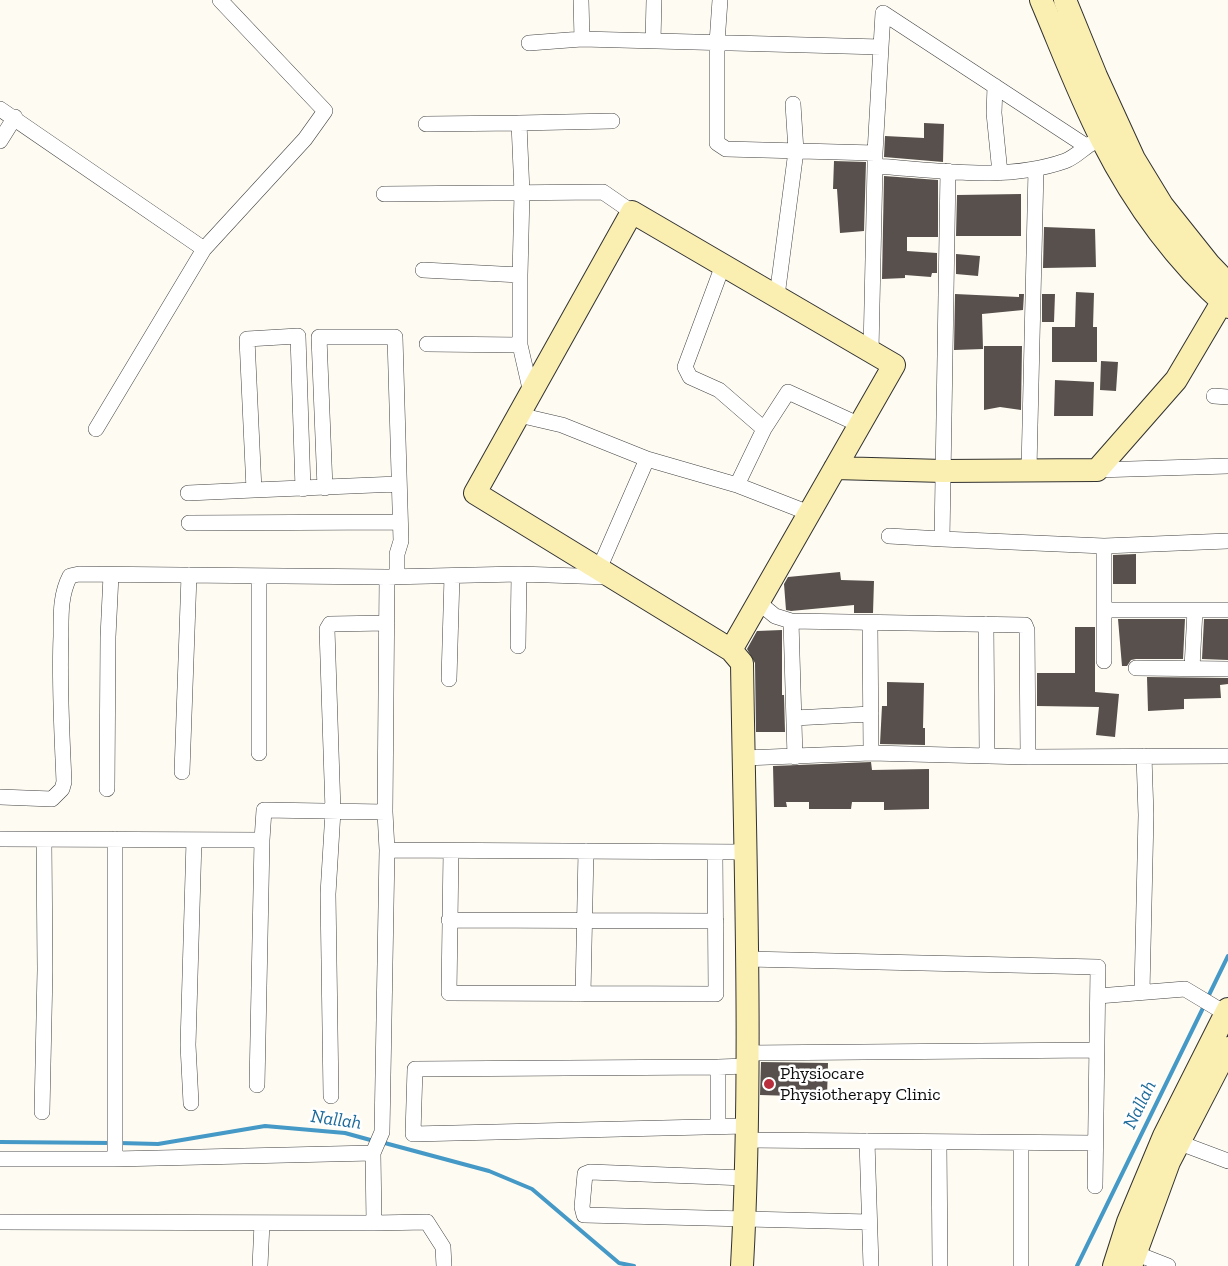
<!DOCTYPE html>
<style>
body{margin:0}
canvas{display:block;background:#fefbf2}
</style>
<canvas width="1228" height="1266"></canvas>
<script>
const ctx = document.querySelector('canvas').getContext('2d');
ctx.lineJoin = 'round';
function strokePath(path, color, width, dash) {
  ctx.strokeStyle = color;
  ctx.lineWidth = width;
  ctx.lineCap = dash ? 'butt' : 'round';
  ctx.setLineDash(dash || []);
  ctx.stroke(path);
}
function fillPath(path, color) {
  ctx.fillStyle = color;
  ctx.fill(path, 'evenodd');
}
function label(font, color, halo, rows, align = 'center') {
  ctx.font = font + ' "Zilla Slab",serif';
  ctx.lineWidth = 5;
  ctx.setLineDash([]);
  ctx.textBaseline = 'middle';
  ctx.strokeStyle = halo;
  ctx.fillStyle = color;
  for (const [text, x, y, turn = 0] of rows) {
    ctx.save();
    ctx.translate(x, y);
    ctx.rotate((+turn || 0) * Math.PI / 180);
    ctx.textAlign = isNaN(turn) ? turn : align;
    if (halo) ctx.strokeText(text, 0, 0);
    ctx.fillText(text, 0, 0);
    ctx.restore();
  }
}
const stream = new Path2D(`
 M1207,999L1228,956
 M0,1142L112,1143
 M381,1142L489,1171L532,1189L619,1263L634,1266
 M119,1143L158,1144L265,1126L345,1133L374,1141
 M1077,1266L1204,1006`);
const building = new Path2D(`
 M924,123L944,124L943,162L884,157L885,136L924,138Z
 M834,161L866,162L864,231L840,233L837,189H833Z
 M884,176L938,180V237H907V251L937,253V273H932L931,277L905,275V278L882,279Z
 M1021,194V236H956L957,195Z
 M1044,227L1095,229L1096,267L1043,268Z
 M956,254L980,256L978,276L956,274Z
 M1076,292L1094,293L1093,327H1097V362H1052V327H1075Z
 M955,294L1019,297V294H1024L1023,310L982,314L983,349L954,350Z
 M1042,294H1055L1054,322H1042Z
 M984,346H1022L1021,410L1000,407L984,410Z
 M1101,361L1118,362L1116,391L1100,390Z
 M1055,380L1094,382L1093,416H1054Z
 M1136,554V584H1113V555Z
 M840,572L841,580L874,581L873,613H854V605L791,611L786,610L784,584L788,577Z
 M1118,619H1185L1183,659H1136L1131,660L1127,666H1122Z
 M1204,619H1228V660L1202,659Z
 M1075,627H1095V692L1119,694L1115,737L1096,735L1099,707L1037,706V673H1075Z
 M782,630V695H784L785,732H756L755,663L747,649L757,631Z
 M1147,677L1228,678V684L1220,685L1221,698L1184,699V709L1148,711Z
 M887,682L924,683L923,728H925V745L880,744L882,706H887Z
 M871,762L872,770L929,769V809L884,810V802H852L851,809H809V802H786L787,807H774L773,766Z
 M761,1062L828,1063L827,1097L760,1095Z`);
const street = new Path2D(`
 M581,0L582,39L881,47L883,13L1086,146
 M720,0L717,43V143L726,149L875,153V166
 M653,41L654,0
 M529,43L582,39
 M995,86L994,113L1000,173
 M0,109L204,249
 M519,123L612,121
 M0,141L15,117
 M875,153L881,47
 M948,171L942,539L1104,546
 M384,194L603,192L632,212
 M423,270L520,275L522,193L519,123L426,124
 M520,275V345L531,393
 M777,296L796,151L793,104
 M427,344L520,345
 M871,351L875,166C938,170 1005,182 1065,161C1076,157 1084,147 1094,142
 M1214,396L1228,397
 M519,415L562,425L647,459L737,485L764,429L719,390L690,377L685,367L723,265
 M96,429L204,249L305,139L325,111L220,0
 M764,429L788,392L860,425
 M1029,469L1036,169
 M1097,470L1228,466
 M737,485L809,513
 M325,488L319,337H395L401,541L397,554V576
 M303,489L298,336L247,339L254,490L398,484
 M188,493L254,490
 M189,523L400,522
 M889,536L942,539
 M599,569L647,459
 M259,576V753
 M758,602L775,616L791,621
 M1104,610H1195
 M870,623L871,753
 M986,624L987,755
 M518,646L519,574
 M1104,661V546L1228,541
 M1136,668L1228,669
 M1192,668L1195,610H1228
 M449,679L452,576
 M794,718L871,714
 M795,757L791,621L1025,625L1027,630L1028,757
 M744,758L871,753L1028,757L1228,756
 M182,772L189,575
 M107,789L108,637L111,575
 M0,797L52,799L62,789L64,782C62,733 59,685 61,636C61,616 60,595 70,576L79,574L387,577
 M0,839L262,840L264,810L385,812
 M387,850L745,852
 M451,851L449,993L716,994L715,852
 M449,920L716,921
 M747,959L1098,967L1095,1186
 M1142,992L1146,815L1144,756
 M583,994L586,851
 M1098,996L1185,989L1225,1013
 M747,1053L1097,1050
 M718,1067L747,1066
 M257,1085L262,840
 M331,1096L328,894L333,811L327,629L330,624L387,623
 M191,1103L188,1045L194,840
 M42,1112L45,970L44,840
 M718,1127V1067L415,1069L413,1134L746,1126
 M746,1140L1095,1143
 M1172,1140L1228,1161
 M867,1141L871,1266
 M939,1142L940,1266
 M0,1159H115L373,1153
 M115,1159V839
 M745,1178L590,1172L585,1174L582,1207L584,1215L869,1222
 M0,1222L374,1223
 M1127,1250L1168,1266
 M260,1266L262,1223
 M444,1266L443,1247L427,1222L374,1223L373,1153L382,1132L387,850L385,812L387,577L519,574L608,577
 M1021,1266V1143`);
const secondary = new Path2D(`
 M1041,0C1061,47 1079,95 1102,140C1134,203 1175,260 1228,307
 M1065,0L1096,76L1134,159L1162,205L1209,264L1228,284
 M835,468L943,471L1097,470L1176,380L1228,292
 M731,650L894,365L632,212L475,493L731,650L742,663C745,864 753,1066 742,1266
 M1114,1266L1128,1222L1164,1136L1228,1009
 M1131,1266L1169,1162L1228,1048`);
const markers = [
 [769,1084,6,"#b82e3c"]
];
const poiNames = [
 ["Physiocare",780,1074],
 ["Physiotherapy Clinic",780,1095]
];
const waterNames = [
 ["Nallah",1140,1105,-64],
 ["Nallah",336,1120,8]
];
strokePath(stream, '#4599c6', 4);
fillPath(building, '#57504c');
strokePath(street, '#424242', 16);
strokePath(secondary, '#313131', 24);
strokePath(street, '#fff', 15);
strokePath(secondary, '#faefb1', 22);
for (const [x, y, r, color] of markers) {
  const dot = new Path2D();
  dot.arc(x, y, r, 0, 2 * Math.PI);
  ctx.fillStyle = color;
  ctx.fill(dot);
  strokePath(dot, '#fff', 2);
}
label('18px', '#0f0f0f', '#fff', poiNames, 'left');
label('italic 19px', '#1e6b9b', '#fff', waterNames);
</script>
